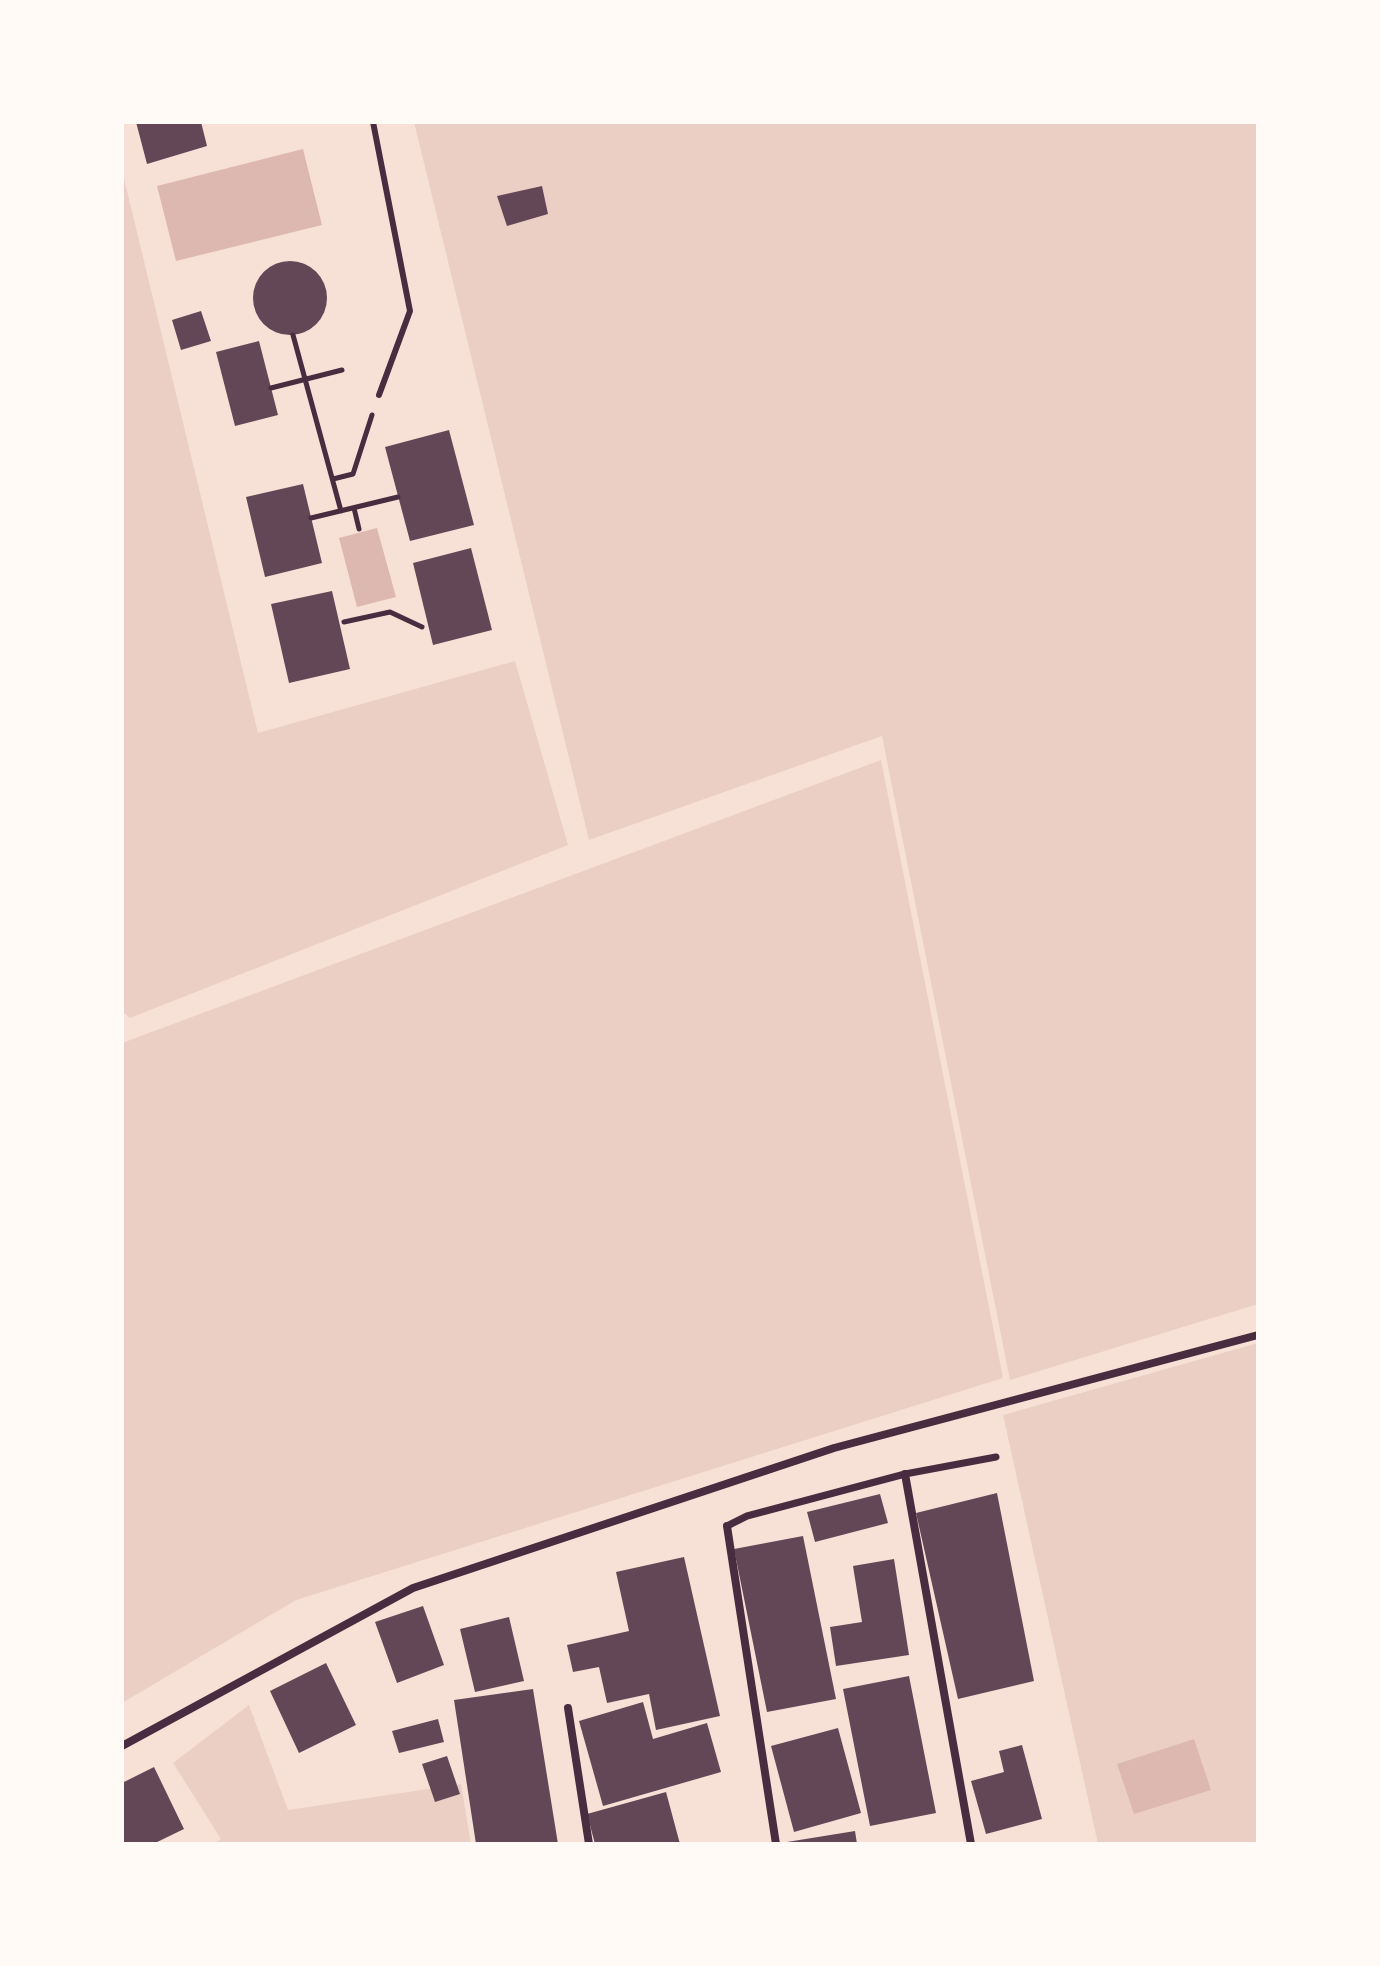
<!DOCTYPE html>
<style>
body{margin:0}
#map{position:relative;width:1380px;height:1966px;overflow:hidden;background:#f7e1d7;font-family:"Work Sans",sans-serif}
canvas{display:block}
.frame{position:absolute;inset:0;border:124px solid #fffaf5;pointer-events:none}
</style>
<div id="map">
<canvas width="1380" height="1966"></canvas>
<div class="frame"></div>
</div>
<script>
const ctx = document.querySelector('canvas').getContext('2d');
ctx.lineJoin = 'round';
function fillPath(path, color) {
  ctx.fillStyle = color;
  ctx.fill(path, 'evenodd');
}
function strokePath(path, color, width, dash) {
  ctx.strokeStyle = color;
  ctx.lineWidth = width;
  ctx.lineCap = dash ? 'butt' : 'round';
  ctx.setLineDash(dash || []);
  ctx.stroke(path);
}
const green = new Path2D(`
 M414,122H1258V1304L1010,1380L882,736L589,840Z
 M122,170L258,733L515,661L568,845L130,1018L122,1011Z
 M881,760L1003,1378L296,1600L122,1703V1043Z
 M1258,1343V1844H1098L1003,1415Z
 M249,1705L288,1810L461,1784L471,1844H212L221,1839L173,1763Z`);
const water = new Path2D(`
 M303,149L322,225L176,261L157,186Z
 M377,528L396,597L357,607L339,538Z
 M1194,1739L1211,1790L1134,1814L1117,1764Z`);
const building = new Path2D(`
 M136,122H201L207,146L147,164Z
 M542,186L548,214L507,226L497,196Z
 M253 298a37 37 0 1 1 74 0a37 37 0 1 1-74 0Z
 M201,311L211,341L181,350L172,320Z
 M259,341L278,415L235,426L216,352Z
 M449,430L474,525L410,541L385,447Z
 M303,484L322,563L265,577L246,497Z
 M471,548L492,630L433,645L413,563Z
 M332,591L350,669L289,683L271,604Z
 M997,1493L1034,1681L958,1699L916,1513Z
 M880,1494L888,1523L815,1542L807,1512Z
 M803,1536L836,1699L767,1712L734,1549Z
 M684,1557L720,1716L656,1730L649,1694L607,1703L599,1667L573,1672L567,1645L629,1631L616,1572Z
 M894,1559L909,1655L836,1666L830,1627L862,1622L853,1566Z
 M423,1606L444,1665L397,1683L375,1622Z
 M509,1617L524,1681L475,1692L460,1629Z
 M326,1663L356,1725L299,1753L270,1691Z
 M909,1676L936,1813L870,1826L843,1689Z
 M533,1689L558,1844H476L454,1700Z
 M643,1702L653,1739L707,1723L721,1772L603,1806L579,1721Z
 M438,1719L444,1742L399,1753L392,1731Z
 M838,1728L861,1813L794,1832L771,1746Z
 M1022,1745L1042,1819L986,1834L971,1781L1004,1772L999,1751Z
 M447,1756L460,1794L435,1802L422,1764Z
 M154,1767L184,1829L153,1844H122V1783Z
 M666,1792L680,1844H595L587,1814Z
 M855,1831L857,1844H788L787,1842Z`);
const path = new Path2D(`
 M293,335L341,511
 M271,388L342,370
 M333,479L353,474L372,415
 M354,508L359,529
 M311,518L398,497
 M344,622L390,612L422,627`);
const service = new Path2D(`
 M373,122L410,311L379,395`);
const pedestrian = new Path2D(`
 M727,1526L747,1516L905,1474L996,1457`);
const minor = new Path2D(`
 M905,1474L971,1844
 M727,1526L776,1844
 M568,1708L589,1844
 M122,1746L413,1588L834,1448L1258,1335`);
fillPath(green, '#ebcfc5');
fillPath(water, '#dcb8b0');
fillPath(building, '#644757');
strokePath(path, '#4a2c40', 5);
strokePath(service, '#4a2c40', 6);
strokePath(pedestrian, '#4a2c40', 7);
strokePath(minor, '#4a2c40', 8);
</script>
